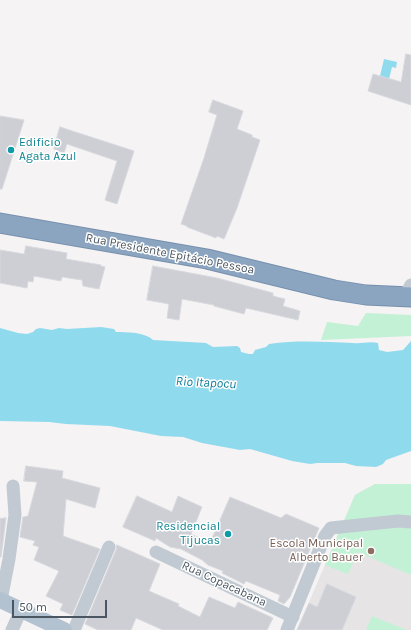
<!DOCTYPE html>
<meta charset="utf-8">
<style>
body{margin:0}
#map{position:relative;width:411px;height:630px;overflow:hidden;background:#f5f3f3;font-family:Karla,sans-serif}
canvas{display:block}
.scale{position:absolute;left:12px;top:600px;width:95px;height:18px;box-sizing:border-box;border:2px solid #4a5661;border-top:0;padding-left:5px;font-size:12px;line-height:14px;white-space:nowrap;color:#4a5661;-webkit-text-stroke:3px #fff;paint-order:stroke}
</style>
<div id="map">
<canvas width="411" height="630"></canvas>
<div class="scale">50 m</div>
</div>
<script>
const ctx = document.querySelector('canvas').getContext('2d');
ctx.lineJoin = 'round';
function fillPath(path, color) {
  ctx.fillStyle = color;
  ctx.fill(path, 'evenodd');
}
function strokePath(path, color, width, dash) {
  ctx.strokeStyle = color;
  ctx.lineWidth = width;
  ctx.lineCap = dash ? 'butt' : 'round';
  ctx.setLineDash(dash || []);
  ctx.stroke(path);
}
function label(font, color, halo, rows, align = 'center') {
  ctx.font = font + ' Karla,sans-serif';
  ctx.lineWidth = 3;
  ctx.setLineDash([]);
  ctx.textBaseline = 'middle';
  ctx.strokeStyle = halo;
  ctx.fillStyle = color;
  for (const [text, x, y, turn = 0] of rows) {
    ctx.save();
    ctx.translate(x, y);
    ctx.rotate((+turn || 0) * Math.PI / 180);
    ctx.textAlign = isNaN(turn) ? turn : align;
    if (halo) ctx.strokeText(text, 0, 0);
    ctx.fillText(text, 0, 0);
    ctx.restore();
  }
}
const education = new Path2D(`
 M375,484H411V630H297L355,495Z`);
const green = new Path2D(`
 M366,313L411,315V336L321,340L327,322L358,326Z
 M375,484H411V575L358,552L348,574L325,565L355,495Z
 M372,616L407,630H366Z`);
const water = new Path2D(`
 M384,59L397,62L396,68L392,67L389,79L380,76Z
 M101,327L114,329L116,332C127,332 145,332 153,340L206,343L213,347L237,346L240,348L241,352L249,354H253L255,350L266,347L269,344C297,340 325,342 353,343C361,344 370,341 378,343L379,350L387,352L403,350L411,341V451L386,460L383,464L376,467L356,466L345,463H317L310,464L292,461L250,449L240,450L202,443L183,437L161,436L110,426L66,424L49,422L0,421V328L18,333L27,334L33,332L36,329L40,328L52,330L59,328L67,329Z`);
const building = new Path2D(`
 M406,54L411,55V105L368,91L373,74L401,82Z
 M213,100L243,111L237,129L252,135V137L260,140L237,208L224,239L217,236L216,238L187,227V226L181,224L204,158L217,115L209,112Z
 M0,116L24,120L2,189H0Z
 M60,127L134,151L117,204L105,200L117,161L67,144L64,153L54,149Z
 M26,246L67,253L66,259L101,265V266L105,267L99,289L83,286L82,280L62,277L61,281L34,276L33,282L28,281L27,288L0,283V250L24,254Z
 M153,266L217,278L273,293V296L285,299L283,306L300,311L298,320L246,308L244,314L214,306V305L182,299L179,320L167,318L169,304L147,300Z
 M26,466L63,471L62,478L100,488L95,508L66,499L63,536L100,549L72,615L60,610L63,604L46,596L59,571L34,560L39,547L33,545L35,541L20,537L23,517L28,516L37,482L24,481Z
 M137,496L172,512L178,496L202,507L191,534L210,543L230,497L281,518L286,514L319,528L290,597L284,604L278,601L280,595L246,581L244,584L222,573L223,571L208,565L202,560L181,549L170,547L156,538L155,541L123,527Z
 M6,518L1,557H0V519Z
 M117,545L160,564L149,591L179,604L178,606L200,617L209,597L235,608L238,602L273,618L267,630H163L136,618L131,630H98L85,624L116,550Z
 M327,584L356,597L342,630H297L309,603L317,607Z`);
const minor = new Path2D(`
 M404,297L411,285
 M156,552L293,617
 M1,600L9,559L15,515L13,486
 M12,630L21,610
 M74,630L109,547
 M287,630L325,536L331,528L398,521L411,522`);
const major = new Path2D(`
 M0,600L64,630`);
const highway = new Path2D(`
 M0,223L207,259L334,290L366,295L411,297`);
const markers = [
 [11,150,4,"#0f9aa8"],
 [228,534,4,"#0f9aa8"],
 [371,551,4,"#8d6e63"]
];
const cultureNames = [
 ["Edificio",19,143],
 ["Agata Azul",19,157],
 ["Residencial",220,527,"right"],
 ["Tijucas",220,541,"right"]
];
const streetNames = [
 ["Rua Presidente Epitácio Pessoa",170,254,11],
 ["Rua Copacabana",224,584,25]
];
const educationNames = [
 ["Escola Municipal",363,544],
 ["Alberto Bauer",363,558]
];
const waterNames = [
 ["Rio Itapocu",206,383,3]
];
fillPath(education, '#e6e4e5');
fillPath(green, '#c3f1d5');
fillPath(water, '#90daee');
fillPath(building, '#cdcfd5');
strokePath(building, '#d7d9de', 1);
strokePath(highway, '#7690ad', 21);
strokePath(minor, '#c1cad2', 13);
strokePath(major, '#b3c2d1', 16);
strokePath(highway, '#8ba5c1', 19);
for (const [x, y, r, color] of markers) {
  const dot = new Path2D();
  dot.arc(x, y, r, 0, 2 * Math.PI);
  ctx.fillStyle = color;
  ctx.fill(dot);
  strokePath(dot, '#fff', 1.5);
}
label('12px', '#0d838f', '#fff', cultureNames, 'left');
label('12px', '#4a5661', '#fff', streetNames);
label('12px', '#785e54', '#fff', educationNames, 'right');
label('italic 13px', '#0c7c9b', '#fff', waterNames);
</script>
